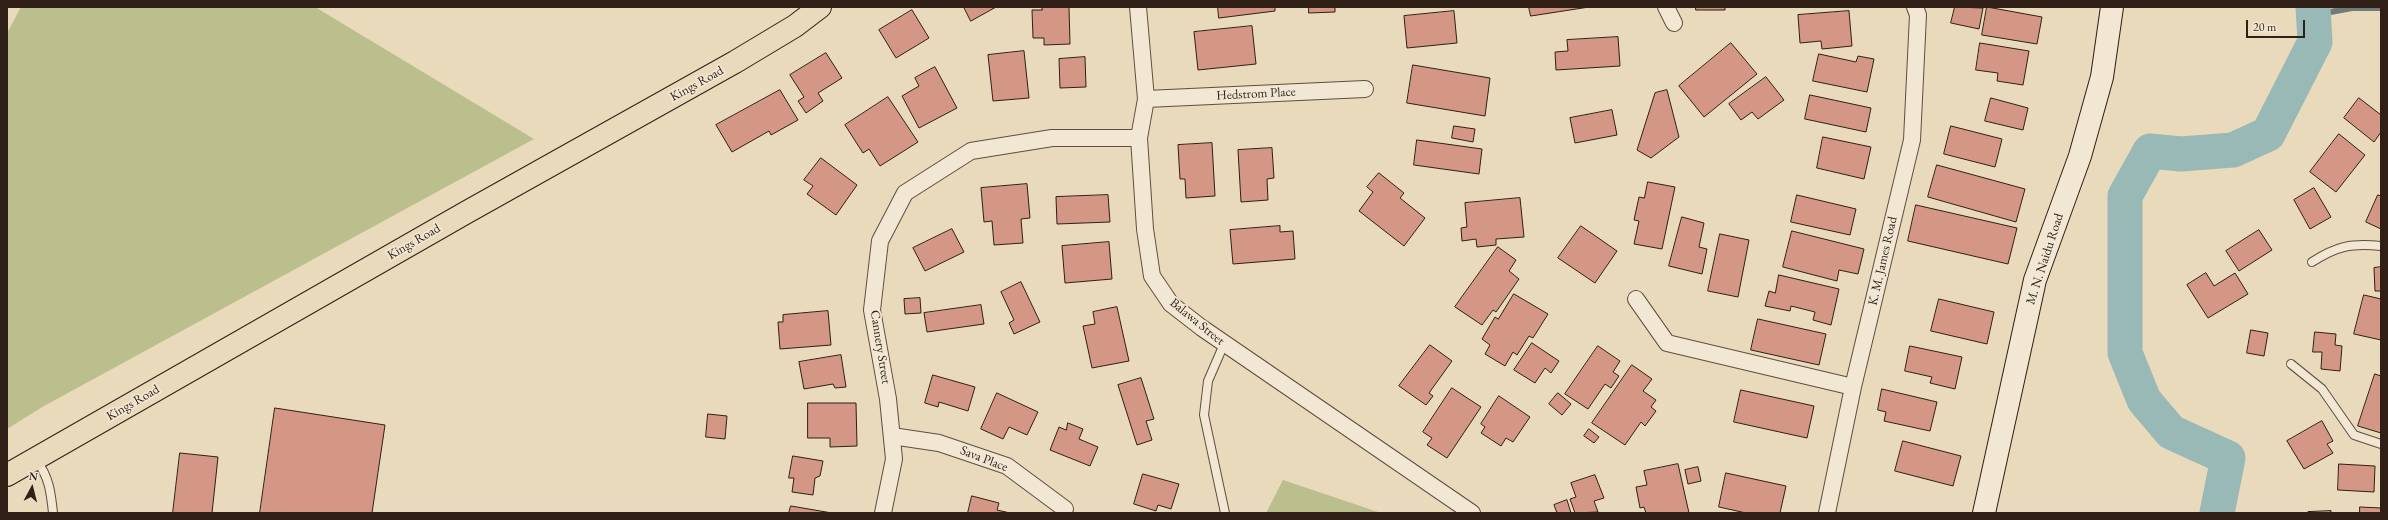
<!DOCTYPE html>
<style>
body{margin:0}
#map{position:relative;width:2388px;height:520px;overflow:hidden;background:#e9dabb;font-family:"EB Garamond",serif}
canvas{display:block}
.frame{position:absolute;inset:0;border:8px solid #2f1f17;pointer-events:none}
.north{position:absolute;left:12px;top:468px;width:40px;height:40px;-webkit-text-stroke:3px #f1e7d3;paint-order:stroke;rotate:7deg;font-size:11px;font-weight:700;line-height:16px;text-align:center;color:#2f1f17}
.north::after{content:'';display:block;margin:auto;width:14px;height:18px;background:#2f1f17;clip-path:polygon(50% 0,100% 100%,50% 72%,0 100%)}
.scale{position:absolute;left:2246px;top:20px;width:59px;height:18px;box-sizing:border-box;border:2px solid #2f1f17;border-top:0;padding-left:5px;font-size:12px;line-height:14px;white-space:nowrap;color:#2f1f17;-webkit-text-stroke:3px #f1e7d3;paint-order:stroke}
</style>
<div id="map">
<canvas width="2388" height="520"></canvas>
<div class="frame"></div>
<div class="north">N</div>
<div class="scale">20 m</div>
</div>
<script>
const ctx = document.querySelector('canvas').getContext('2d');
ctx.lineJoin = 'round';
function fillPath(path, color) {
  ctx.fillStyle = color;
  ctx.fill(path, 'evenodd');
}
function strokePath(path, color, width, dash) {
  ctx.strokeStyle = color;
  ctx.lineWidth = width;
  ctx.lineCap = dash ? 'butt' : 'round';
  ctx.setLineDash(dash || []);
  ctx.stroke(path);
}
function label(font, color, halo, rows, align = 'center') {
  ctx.font = font + ' "EB Garamond",serif';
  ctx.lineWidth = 3.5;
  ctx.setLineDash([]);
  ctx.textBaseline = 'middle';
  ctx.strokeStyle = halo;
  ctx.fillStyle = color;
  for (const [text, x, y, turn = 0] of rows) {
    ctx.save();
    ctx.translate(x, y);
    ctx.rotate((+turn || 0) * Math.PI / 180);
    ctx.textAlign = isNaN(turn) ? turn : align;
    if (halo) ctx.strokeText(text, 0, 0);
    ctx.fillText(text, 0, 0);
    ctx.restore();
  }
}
const green = new Path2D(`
 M21,7H315L534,139L44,406L7,429V33Z
 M1283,480L1381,513H1266Z`);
const stream = new Path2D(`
 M2314,15L2352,8H2381`);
const river = new Path2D(`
 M2217,513L2228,458L2171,432L2144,400L2125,353V196L2150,151L2181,154L2233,150L2268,134L2315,42L2313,7`);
const building = new Path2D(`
 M964,7H996L971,21Z
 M1042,7H1069L1070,44L1044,45V38H1033L1032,10H1042Z
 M1218,7H1275V11L1219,18Z
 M1309,7H1335V12L1309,13Z
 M1529,7H1589L1531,16Z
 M1696,7H1725V10H1696Z
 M1955,7L1983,8L1979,29L1951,23Z
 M1987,7L2042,17L2037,44L1982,35Z
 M912,10L929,38L896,58L879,30Z
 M1454,11L1457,43L1407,48L1404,16Z
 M1849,11L1852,46L1822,49L1821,41L1800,43L1798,15Z
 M1252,26L1256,64L1198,70L1194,32Z
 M1618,37L1620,66L1556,70L1555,52L1568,51L1567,40Z
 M1731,43L1757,74L1704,117L1679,86Z
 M1980,43L2029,51L2023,85L1997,81L1998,73L1976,70Z
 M1024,51L1029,98L993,101L988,55Z
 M826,53L842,78L818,93L823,101L806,113L798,101L804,97L790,75Z
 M1819,54L1856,62L1858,56L1874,59L1867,92L1813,81Z
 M1085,57L1086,87L1060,88L1059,59Z
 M1413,65L1490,78L1485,116L1407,103Z
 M935,67L957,108L919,128L902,96L919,86L915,78Z
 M1766,77L1784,100L1758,119L1752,112L1741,120L1729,104Z
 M780,90L798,120L771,135L769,131L732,152L716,125Z
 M1667,90L1679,137L1651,158L1637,150L1655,93Z
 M1810,95L1871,108L1866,132L1805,119Z
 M888,97L918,142L880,166L869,149L863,153L845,125Z
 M1991,98L2028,108L2023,130L1985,121Z
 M2359,98L2381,115V132L2374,142L2344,118Z
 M1612,110L1617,135L1575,143L1570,118Z
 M1454,126L1475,129L1473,142L1452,138Z
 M1951,126L2002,139L1995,167L1944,154Z
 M2339,134L2365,155L2336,192L2310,172Z
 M1823,137L1871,147L1864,179L1817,168Z
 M1417,140L1482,149L1479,174L1414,165Z
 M1212,143L1215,196L1186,198L1185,179H1180L1178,145Z
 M1272,148L1274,178L1267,179L1268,200L1241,202L1238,150Z
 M821,158L857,185L836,215L807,194L813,186L804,180Z
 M1937,165L2025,189L2016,222L1928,197Z
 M1379,173L1404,193L1400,198L1425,218L1404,246L1359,211L1373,192L1367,187Z
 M1648,182L1675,187L1662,249L1634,244L1639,221L1634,220L1639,197L1644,198Z
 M1027,184L1030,218L1021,219L1023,243L994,245L992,221L984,222L981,188Z
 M2314,188L2331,217L2310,229L2294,200Z
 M1108,195L1110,222L1057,224L1056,197Z
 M1797,195L1856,209L1850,235L1791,222Z
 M2378,195L2381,196V229L2366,222Z
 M1520,198L1524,237L1496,239V245L1477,247L1476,239L1462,241L1461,228L1467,227L1465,203Z
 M1916,205L2017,228L2008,264L1908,241Z
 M1682,217L1704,223L1699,247L1707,249L1702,274L1669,266Z
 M1280,226V232L1293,231L1295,259L1233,264L1230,230Z
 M1581,226L1617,251L1595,283L1558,258Z
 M952,229L964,252L925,271L913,248Z
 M2259,230L2272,250L2239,271L2226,251Z
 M1792,231L1864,249L1858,274L1839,270L1837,281L1783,267Z
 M1720,234L1749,240L1738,297L1708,291Z
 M1109,242L1112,279L1065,283L1062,246Z
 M1498,247L1516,260L1509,271L1519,279L1496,312L1493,310L1482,325L1455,307Z
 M2381,267V291H2375L2374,268Z
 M2206,273L2214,286L2235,273L2248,294L2208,318L2187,285Z
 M1779,275L1839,289L1831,325L1813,320L1815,312L1791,306L1790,311L1765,306L1769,291L1775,293Z
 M1021,282L1040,322L1014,334L1009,323L1014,320L1001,292Z
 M1514,294L1548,314L1533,338L1529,336L1517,355L1513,352L1505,366L1485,354L1490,345L1482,339L1495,317L1498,319Z
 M2364,295L2381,299V340L2354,334Z
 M920,298L921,313L905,314L904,299Z
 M1939,299L1994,312L1987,344L1931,331Z
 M981,305L984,324L927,332L924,313Z
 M1117,307L1129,361L1092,368L1083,326L1095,324L1093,312Z
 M828,311L831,345L780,349L778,322H783V315Z
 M1758,319L1826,334L1819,365L1751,350Z
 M2251,330L2268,333L2264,356L2247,353Z
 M2315,332L2336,334L2335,345L2342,346L2340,371L2321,369L2322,352H2313Z
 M1532,343L1559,361L1551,373L1545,368L1535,383L1514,370Z
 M1430,345L1452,361L1429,393L1433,396L1426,405L1399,386Z
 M1598,346L1620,361L1613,372L1619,376L1611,388L1605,384L1588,409L1565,394Z
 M1910,346L1962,357L1955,389L1930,383L1932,377L1905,371Z
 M841,355L846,387L835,388L833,384L804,389L799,362Z
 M1632,365L1652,379L1643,391L1656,400L1651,407L1656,411L1645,426L1641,422L1625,445L1592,423Z
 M2375,374L2381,376V433L2358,426Z
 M933,375L975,387L968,411L939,402L938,407L925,403Z
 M1141,378L1154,419L1146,421L1152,440L1137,445L1118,385Z
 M1452,388L1481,407L1447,458L1427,445L1432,438L1423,432Z
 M1882,389L1937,402L1930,431L1884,421L1886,412L1878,410Z
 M1741,390L1814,406L1807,438L1734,422Z
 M997,393L1038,412L1027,435L1009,427L1003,439L981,429Z
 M1558,393L1571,404L1562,415L1549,404Z
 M1499,396L1530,417L1513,442L1506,438L1501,446L1481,433L1485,427L1481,424Z
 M808,403H856L857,446L830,447V438H808Z
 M275,408L385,425L372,513H260Z
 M708,414L727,416L725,439L706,437Z
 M2322,421L2333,441L2327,444L2333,453L2304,469L2287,441Z
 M1068,423L1083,429L1079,439L1098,447L1090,466L1050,450L1059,427L1066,430Z
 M1589,429L1599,437L1594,443L1584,436Z
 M1903,441L1961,456L1953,486L1895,471Z
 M180,453L218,457L212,513H173Z
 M793,456L823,461L820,476L815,478L813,495L792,492L794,478H789Z
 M1678,464L1689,513H1646L1644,507L1640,508L1636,487L1647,485L1644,471Z
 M2339,464L2375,466L2374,492L2338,490Z
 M1698,467L1701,481L1688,484L1685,470Z
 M1726,473L1786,486L1780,513H1746L1719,507Z
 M1143,474L1179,484L1171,509L1158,505L1156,511L1134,504Z
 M1595,475L1604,498L1594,501L1598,512L1575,513L1570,499L1576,497L1571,483Z
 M972,496L999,503L997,510L1010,513H968Z
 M1567,500L1571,513H1557L1554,505Z
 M791,506L832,513H789Z
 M2360,507L2381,508V513H2360Z
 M2331,511V513H2308V512Z`);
const service = new Path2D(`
 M2312,262C2337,246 2351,243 2381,246
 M1224,344L1208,381L1204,415L1225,513
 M2291,364L2322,389L2354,435L2381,444
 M36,460C49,476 51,493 53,513`);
const minor = new Path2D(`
 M1138,7L1146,99L1139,138L1145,229L1152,276L1171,304L1202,328L1472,513
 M1666,7L1674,23
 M1146,99L1365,89
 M1636,299L1667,343L1853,387
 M892,436L939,443L1007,466L1065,509
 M883,513L894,459L888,399L872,310L880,241L905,193L971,151L1052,138H1139
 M1827,513L1853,387L1912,140L1918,15L1915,7`);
const secondary = new Path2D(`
 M1984,513L2035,280L2080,156L2102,77L2112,7`);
const trunk = new Path2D(`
 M7,475L467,212L735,62L795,26L820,7`);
const streetNames = [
 ["Kings Road",697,84,-29],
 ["Hedstrom Place",1256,94,-3],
 ["Kings Road",414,242,-30],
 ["M. N. Naidu Road",2045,259,-72],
 ["K. M. James Road",1883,261,-77],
 ["Balawa Street",1197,322,39],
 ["Cannery Street",880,347,81],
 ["Kings Road",133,403,-30],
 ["Sava Place",984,459,21]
];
fillPath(green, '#bbbe8d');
strokePath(stream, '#6f7b77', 6);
strokePath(river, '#99b9b7', 35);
fillPath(building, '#d49685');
strokePath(building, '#2f1f17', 1);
strokePath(service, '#5e4e40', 10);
strokePath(minor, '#5e4e40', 18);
strokePath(secondary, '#2f1f17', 24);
strokePath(trunk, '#2f1f17', 24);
strokePath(service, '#f1e7d3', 8);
strokePath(minor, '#f1e7d3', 16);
strokePath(secondary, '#f1e7d3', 22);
strokePath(trunk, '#e9dabb', 22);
label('13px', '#2f1f17', '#f1e7d3', streetNames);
</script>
